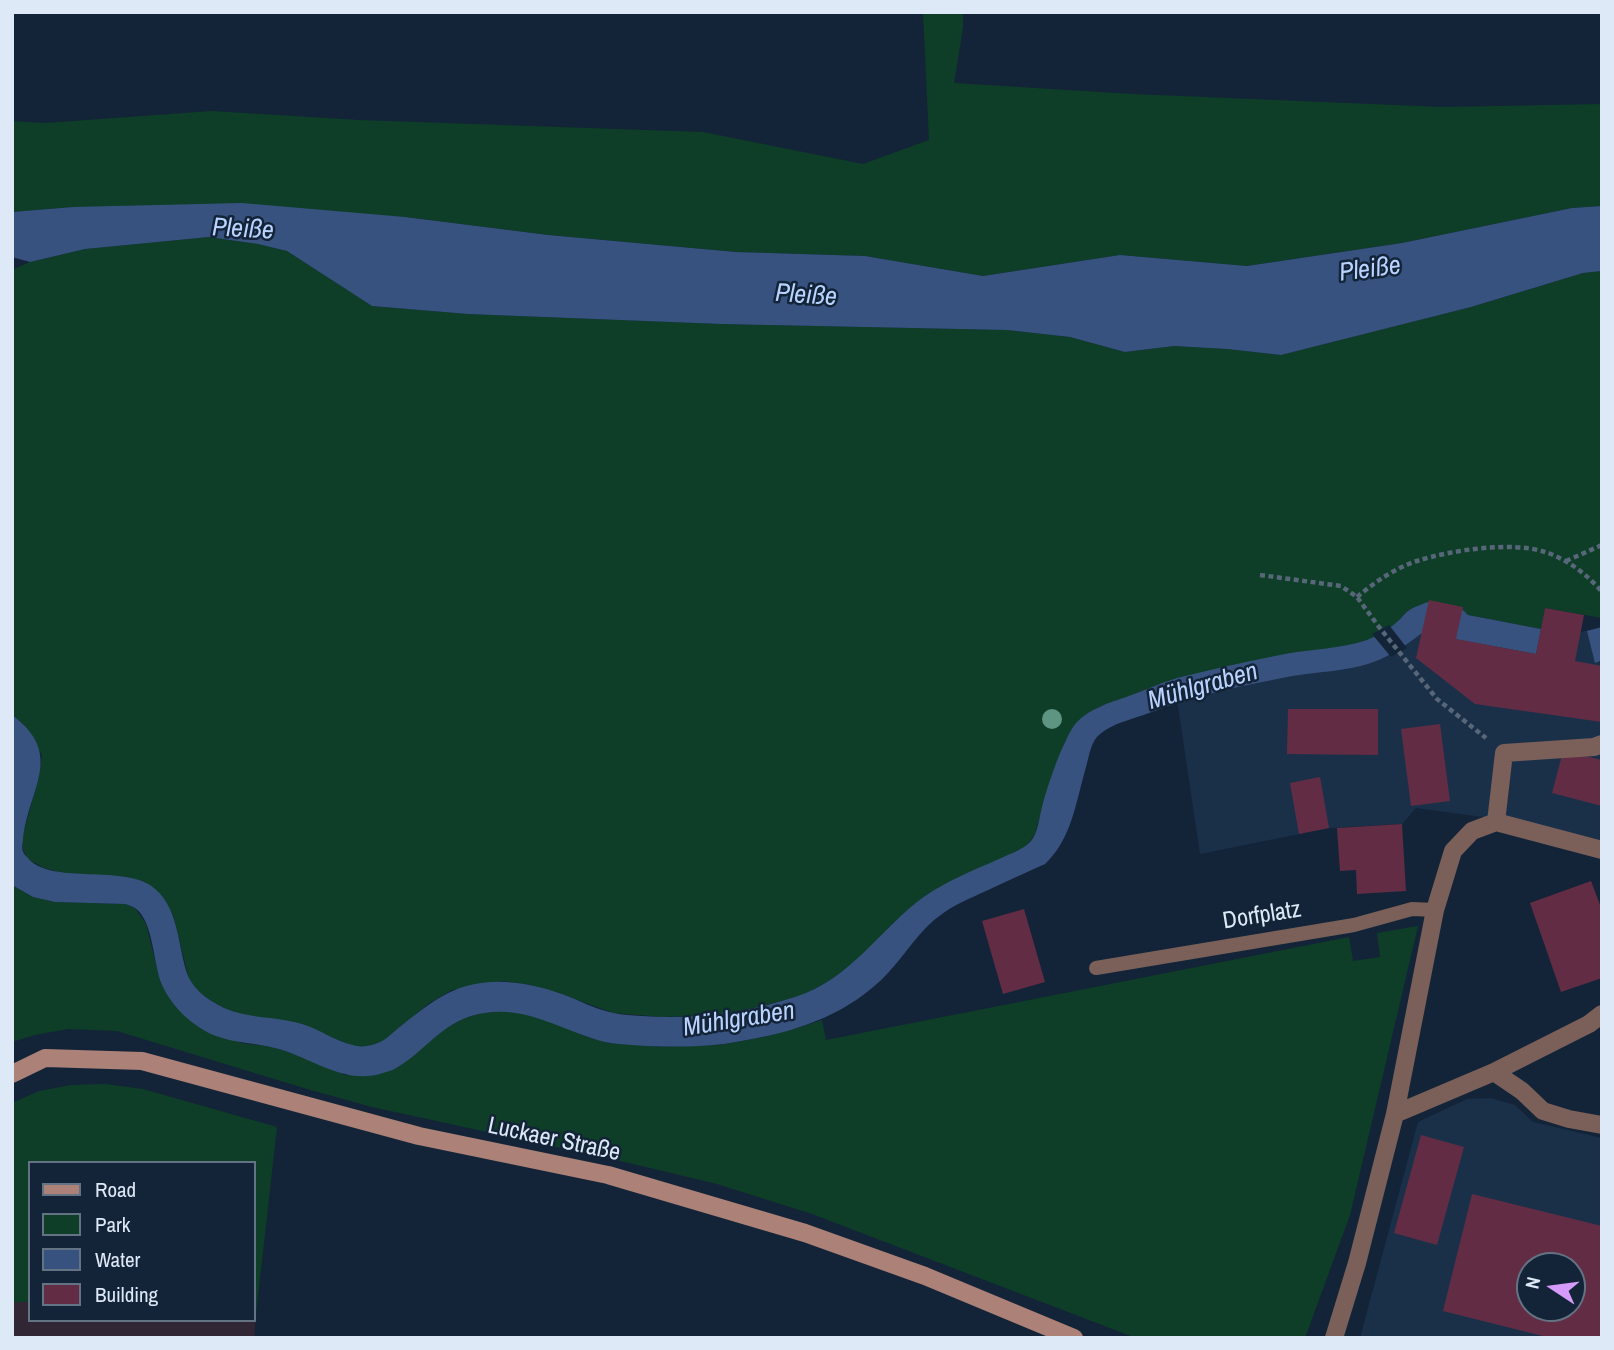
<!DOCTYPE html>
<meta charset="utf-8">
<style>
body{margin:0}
#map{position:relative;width:1614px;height:1350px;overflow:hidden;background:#132438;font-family:"Archivo Narrow",sans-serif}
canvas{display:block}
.frame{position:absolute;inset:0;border:14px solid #dee9f7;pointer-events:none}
.legend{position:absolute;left:28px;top:1161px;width:228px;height:161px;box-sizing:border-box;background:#132438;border:2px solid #647384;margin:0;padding:9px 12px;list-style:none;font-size:21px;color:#dee9f7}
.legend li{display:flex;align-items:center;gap:14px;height:35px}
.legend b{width:35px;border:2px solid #647384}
.north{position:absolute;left:1516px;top:1252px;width:70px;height:70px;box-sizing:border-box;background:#132438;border:2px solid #647384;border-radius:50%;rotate:283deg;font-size:19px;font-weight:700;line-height:28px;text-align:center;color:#dee9f7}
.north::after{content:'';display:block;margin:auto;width:24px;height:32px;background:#d59bfa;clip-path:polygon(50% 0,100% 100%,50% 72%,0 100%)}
</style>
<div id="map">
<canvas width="1614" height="1350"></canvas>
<div class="frame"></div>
<ul class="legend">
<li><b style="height:9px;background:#ac8177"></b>Road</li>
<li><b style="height:19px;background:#0e3e27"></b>Park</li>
<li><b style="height:19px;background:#385280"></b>Water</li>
<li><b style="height:19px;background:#622d44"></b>Building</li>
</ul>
<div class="north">N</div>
</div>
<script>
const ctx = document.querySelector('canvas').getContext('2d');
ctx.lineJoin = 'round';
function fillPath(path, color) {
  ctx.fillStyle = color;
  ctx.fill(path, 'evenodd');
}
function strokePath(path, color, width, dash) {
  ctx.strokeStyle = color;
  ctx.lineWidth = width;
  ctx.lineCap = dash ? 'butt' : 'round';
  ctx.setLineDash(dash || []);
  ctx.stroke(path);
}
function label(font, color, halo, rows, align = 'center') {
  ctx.font = font + ' "Archivo Narrow",sans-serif';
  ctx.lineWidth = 5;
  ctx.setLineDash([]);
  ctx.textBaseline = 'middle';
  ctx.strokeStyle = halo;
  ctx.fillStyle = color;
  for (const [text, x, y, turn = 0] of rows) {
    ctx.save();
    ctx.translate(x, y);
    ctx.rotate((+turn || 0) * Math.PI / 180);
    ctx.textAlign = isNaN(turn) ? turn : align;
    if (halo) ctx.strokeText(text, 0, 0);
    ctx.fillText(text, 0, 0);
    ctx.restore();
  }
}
const commercial = new Path2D(`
 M12,1302H30V1320H254V1314H256L254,1338H12Z`);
const built = new Path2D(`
 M1395,625L1572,634L1602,627V841L1528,823L1416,808L1402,824L1329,828L1200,854L1174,679Z
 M1491,1098L1515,1105L1533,1122L1602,1138V1338H1360L1418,1122L1467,1099ZM1530,1266H1572V1308H1530Z`);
const green = new Path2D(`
 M923,12H963V28L954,83L1132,94L1442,107L1602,104V206L1572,208L1402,243L1247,266L1120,255L983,276L865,256L736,252L548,235L405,217L73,207L12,212V121L45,123L212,111L359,120L703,132L863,164L929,140Z
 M209,237L258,244L287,251L372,306L468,314L721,324L1007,330L1070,337L1125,352L1174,346L1227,349L1281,355L1471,307L1583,273L1602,271V618L1545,608L1541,629L1468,615L1462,610H1408L1395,625L1371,639L1341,647L1287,654L1174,679L1097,708L1065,741L1044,801L1035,835L1025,847L926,895L893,923L863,955L843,972L822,985L800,996L758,1007L715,1015L662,1017L613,1013L559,993L530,985L504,981L452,990L428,1004L382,1042L367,1047L353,1046L300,1024L248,1016L228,1010L214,1003L198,991L189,979L173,915L59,872L44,868L28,859L23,850V834L39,777L42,755L22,723L12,715V270L30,262L85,249Z
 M12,885L33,897L55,902L125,904L135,908L146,924L161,984L241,1043L272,1047L292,1053L345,1075L397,1068L445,1029L464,1018L483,1013L504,1011L524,1014L549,1021L582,1035L608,1043L661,1047L719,1045L764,1037L801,1027L822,1020L826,1040L1349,937L1353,961L1380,957L1377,933L1418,926L1350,1215L1305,1338H1136L812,1214L717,1184L625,1162L372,1107L307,1089L117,1031L68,1029L35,1035L12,1042Z
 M105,1084L143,1089L277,1127L256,1314H254V1163H30V1302H12V1103L39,1091L71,1085Z`);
const water = new Path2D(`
 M242,203L405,217L548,235L736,252L865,256L983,276L1120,255L1247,266L1402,243L1572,208L1602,206V271L1583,273L1471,307L1281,355L1227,349L1174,346L1125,352L1070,337L1007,330L721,324L468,314L372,306L287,251L258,244L209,237L85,249L30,262L12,257V212L73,207Z
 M1428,602L1463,610L1468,615L1541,629L1536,654L1422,633C1409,643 1396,652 1381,659C1352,672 1318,671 1287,677C1241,686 1193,696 1149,713C1133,719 1113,723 1100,734C1091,741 1089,756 1086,767C1076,801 1072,839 1045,864C1025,873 1005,882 986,891C971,898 955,904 942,914C919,930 906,954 887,974C851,1012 802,1030 752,1039C739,1041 727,1044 714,1045C687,1047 660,1047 632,1045C623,1044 614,1044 605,1042C564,1032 529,1006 485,1013C445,1018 429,1048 398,1067C394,1070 388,1071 383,1073C345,1086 311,1057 275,1048C255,1043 235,1043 216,1036C193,1027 172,1007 162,985C153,965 154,921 135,908C132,906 128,905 125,904L55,902L33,897L12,885V715C66,755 28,789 23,840C22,848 21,851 27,857C49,885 118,865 150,885C180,905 177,946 188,976C193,987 203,996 213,1002C241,1020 272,1015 302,1024C319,1029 335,1041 353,1045C361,1048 372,1046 380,1042C387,1039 394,1031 401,1026C426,1006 449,987 481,983C508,979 536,985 562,994C579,1000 596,1010 614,1013C622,1015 632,1015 641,1016C693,1020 746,1013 795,997C852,979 879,929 925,896C947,881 974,870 999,859C1009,854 1023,850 1031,841C1038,833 1039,818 1042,807C1047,787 1064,736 1077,722C1089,709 1109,703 1126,697C1143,691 1160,683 1177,678C1213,669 1249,661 1285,654C1312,649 1340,649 1367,640C1377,636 1390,629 1398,621C1404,616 1404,613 1411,609C1416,606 1423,604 1428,602Z
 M1602,627V660L1595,663L1587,631Z`);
const pier = new Path2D(`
 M1389,625L1407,648L1391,657L1372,634Z`);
const building = new Path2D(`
 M1429,600L1463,607L1456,639L1536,654L1545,608L1584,615L1575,661L1602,666V722L1475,704L1416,658Z
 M1288,709H1378V755L1287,754Z
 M1440,724L1450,801L1411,806L1401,729Z
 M1563,751L1602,760V806L1552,793Z
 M1320,777L1329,828L1299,834L1290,783Z
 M1402,824L1406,891L1357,894L1356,870L1340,871L1337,828Z
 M1591,881L1602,910V978L1561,992L1530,903Z
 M1024,909L1045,982L1003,994L982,921Z
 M1421,1135L1464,1147L1437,1245L1394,1233Z
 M1472,1194L1602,1226V1338H1551L1443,1311ZM1530,1266H1572V1308H1530Z`);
const path = new Path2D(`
 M1566,561L1602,545
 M1260,575L1341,586L1357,597L1379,627L1437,699L1486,738
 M1357,597C1375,582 1395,568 1417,561C1451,550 1512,541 1545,552C1567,559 1588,575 1602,592`);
const lane = new Path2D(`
 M1096,968L1354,925L1412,909L1435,910`);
const street = new Path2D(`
 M1496,822L1504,753L1594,747L1602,744
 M1494,1072L1522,1091L1543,1111L1569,1119L1602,1125
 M1395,1114L1494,1072L1589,1024L1602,1014
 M1334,1338L1357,1263L1395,1114L1435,910L1453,851L1472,831L1496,822L1602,850`);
const secondary = new Path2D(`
 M12,1074L45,1058L142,1061L419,1136L608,1175L805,1233L925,1276L1074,1338`);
const trees = [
 [1052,719]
];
const streetNames = [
 ["Dorfplatz",1262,916,-9],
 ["Luckaer Straße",554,1140,12]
];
const waterNames = [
 ["Pleiße",243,230,3],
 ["Pleiße",1370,270,-7],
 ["Pleiße",806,296,4],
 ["Mühlgraben",1203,687,-16],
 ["Mühlgraben",739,1020,-9]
];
fillPath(commercial, '#312634');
fillPath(built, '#1a3049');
fillPath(green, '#0e3e27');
fillPath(water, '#385280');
fillPath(pier, '#132438');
fillPath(building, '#622d44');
strokePath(path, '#576678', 4.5, [5, 3.5]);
strokePath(lane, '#7a6059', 14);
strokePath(street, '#7a6059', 18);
strokePath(secondary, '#ac8177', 18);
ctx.fillStyle = '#5d9582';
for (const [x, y] of trees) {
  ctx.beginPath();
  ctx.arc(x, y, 10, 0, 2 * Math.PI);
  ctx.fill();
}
label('24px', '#dee9f7', '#132438', streetNames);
label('italic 26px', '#b9d3ff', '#132438', waterNames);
</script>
